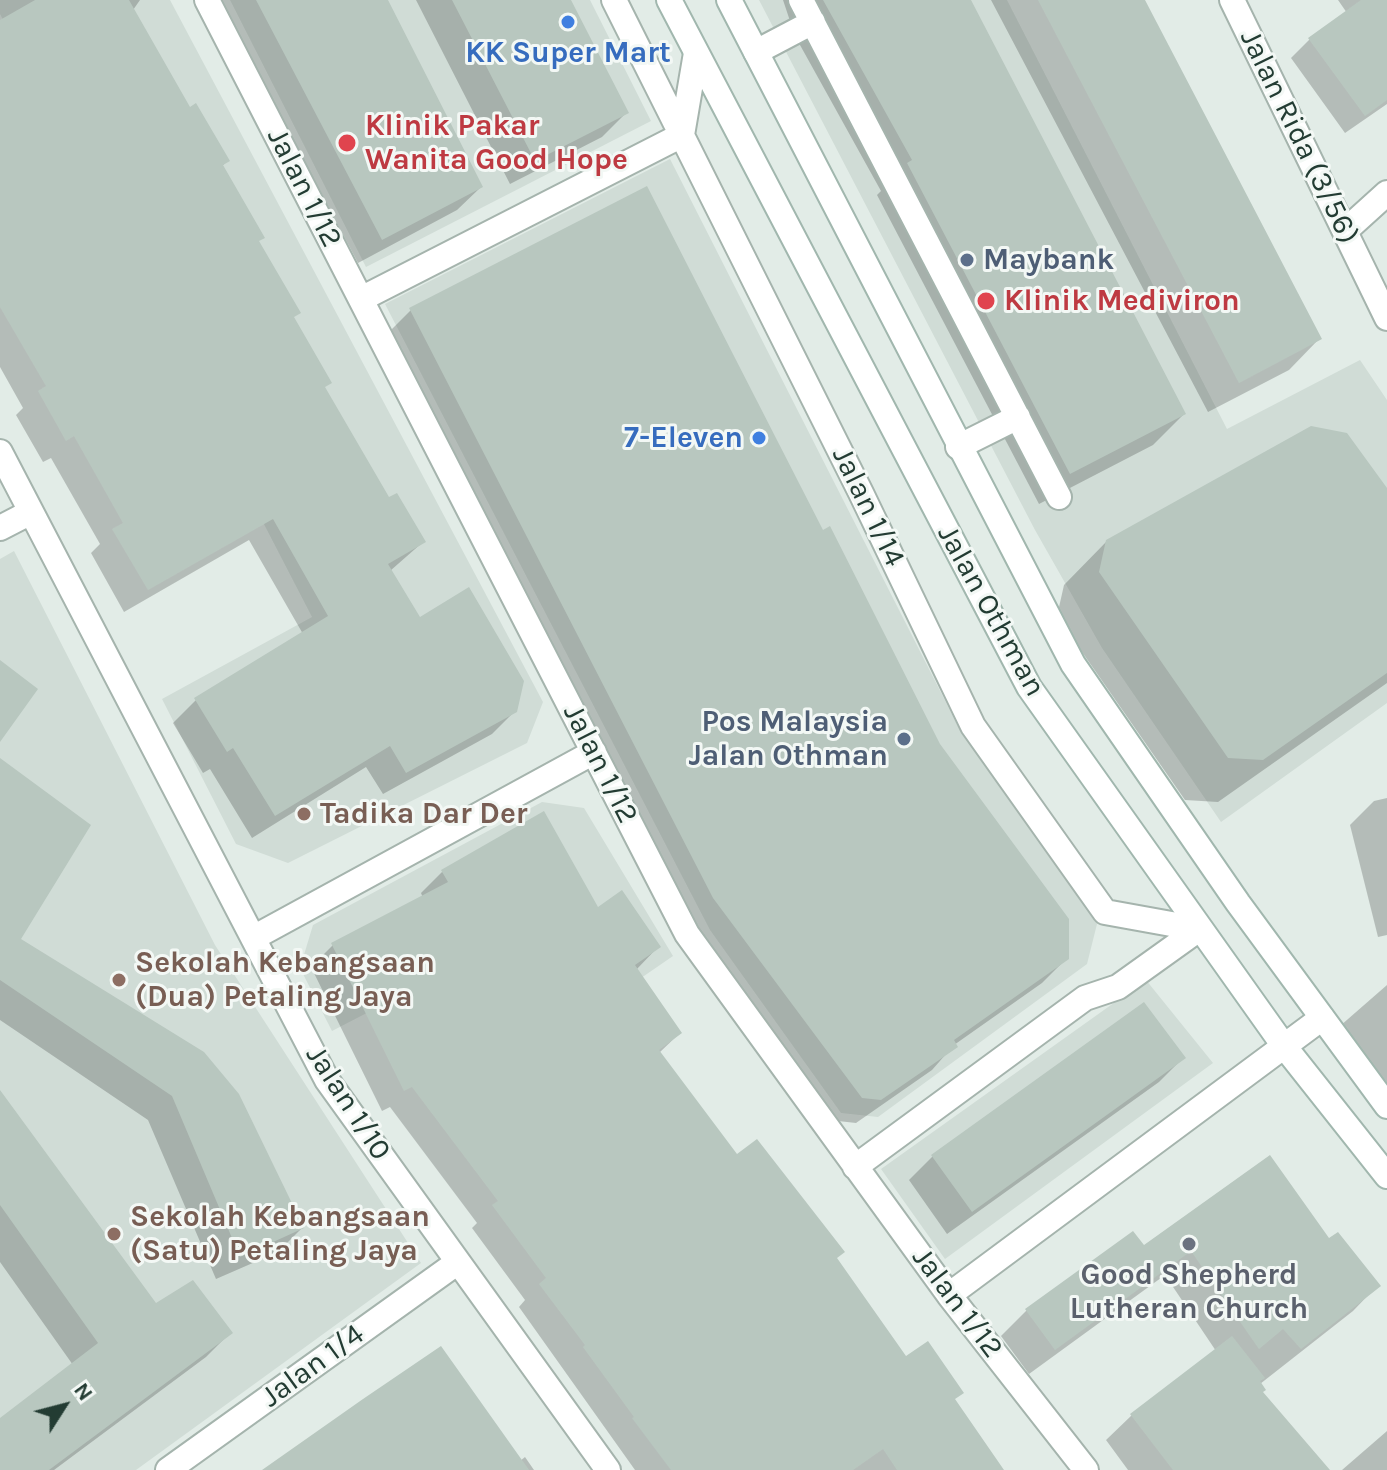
<!DOCTYPE html>
<style>
body{margin:0}
#map{position:relative;width:1387px;height:1470px;overflow:hidden;background:#e2ece7;font-family:Karla,sans-serif}
canvas{display:block}
.north{position:absolute;left:24px;top:1366px;width:80px;height:80px;-webkit-text-stroke:6px #f3f8f5;paint-order:stroke;rotate:54deg;font-size:22px;font-weight:700;line-height:32px;text-align:center;color:#233c33}
.north::after{content:'';display:block;margin:auto;width:28px;height:36px;background:#233c33;clip-path:polygon(50% 0,100% 100%,50% 72%,0 100%)}
</style>
<div id="map">
<canvas width="1387" height="1470"></canvas>
<div class="north">N</div>
</div>
<script>
const ctx = document.querySelector('canvas').getContext('2d');
ctx.lineJoin = 'round';
function fillPath(path, color) {
  ctx.fillStyle = color;
  ctx.fill(path, 'evenodd');
}
function strokePath(path, color, width, dash) {
  ctx.strokeStyle = color;
  ctx.lineWidth = width;
  ctx.lineCap = dash ? 'butt' : 'round';
  ctx.setLineDash(dash || []);
  ctx.stroke(path);
}
function label(font, color, halo, rows, align = 'center') {
  ctx.font = font + ' Karla,sans-serif';
  ctx.lineWidth = 6;
  ctx.setLineDash([]);
  ctx.textBaseline = 'middle';
  ctx.strokeStyle = halo;
  ctx.fillStyle = color;
  for (const [text, x, y, turn = 0] of rows) {
    ctx.save();
    ctx.translate(x, y);
    ctx.rotate((+turn || 0) * Math.PI / 180);
    ctx.textAlign = isNaN(turn) ? turn : align;
    if (halo) ctx.strokeText(text, 0, 0);
    ctx.fillText(text, 0, 0);
    ctx.restore();
  }
}
const built = new Path2D(`
 M0,0H170L543,702L527,743L288,863L236,844L162,699L312,617L0,14Z
 M230,0H590L651,121L366,267Z
 M759,0H1007L1227,429L1360,360L1387,400V703L1221,822L1102,648L1035,530Z
 M670,159L961,732L1098,920L1087,964L878,1117L841,1113L710,930L385,304Z
 M14,551L215,945L421,1263L136,1470H0V559Z
 M542,802L584,808L673,956L541,1047L481,954L332,1031L300,968L313,925Z
 M1146,980L1213,1063L945,1259L881,1169Z`);
const shadow = new Path2D(`
 M0,0H140L133,10L189,109L227,161L221,167L324,388L389,500L423,542L390,571L419,620L515,711L492,734L383,794L366,767L252,838L210,769L203,773L173,723L196,700L303,634L249,540L124,612L91,553L100,544L51,458L43,462L16,415L23,408L0,367Z
 M220,0H386L481,187L457,210L358,263Z
 M416,0H569L626,113L602,137L510,184Z
 M783,0H969L1184,414L1153,445L1039,504L877,195L881,191L795,36Z
 M991,0H1143L1320,338L1289,370L1208,412Z
 M1338,0H1387V104L1345,133L1291,58L1310,39L1347,13Z
 M411,310L822,533L939,745L1067,958L1042,983L954,1045L932,1070L856,1123L838,1121L689,922L387,334Z
 M1387,492V683L1218,802L1185,800L1057,616L1064,585L1107,541Z
 M0,761L18,940L202,1053L302,1228L278,1252L216,1279L148,1120L0,1020Z
 M1387,798V935L1378,937L1350,825L1374,801Z
 M442,872L598,910L658,947L636,970L680,1033L659,1053L736,1156L835,1259L906,1359L954,1400L1002,1470H635L519,1307L525,1300L472,1228L477,1223L390,1107L382,1111L311,967L333,945L423,898L421,893Z
 M1387,985V1089L1340,1026Z
 M1183,1058L1159,1082L947,1234L909,1180L933,1156Z
 M0,1092L156,1306L230,1333L206,1357L54,1470H0V1421L73,1365L0,1262Z
 M1329,1241L1378,1285L1353,1311L1260,1384L1261,1393L1327,1470H1128L1106,1440L1132,1415L1216,1351L1165,1275L1029,1374L1001,1336L1027,1310L1143,1248Z
 M1387,1431V1470H1342Z
 M525,1457L534,1470H265L520,1461Z`);
const building = new Path2D(`
 M35,0H129L190,107L196,103L230,161L223,165L265,238L259,241L301,313L294,317L332,383L325,387L389,497L397,493L426,542L388,564L420,617L469,587L524,681L517,712L406,773L390,746L275,816L233,748L227,752L194,698L328,616L273,519L148,590L112,529L123,523L74,436L66,441L38,391L46,386L0,307V20Z
 M256,0H388L483,187L382,240Z
 M452,0H571L629,113L535,161Z
 M823,0H971L1186,414L1070,474L907,163L912,160Z
 M1038,0H1145L1322,339L1239,383Z
 M1361,0H1387V100L1365,116L1308,38Z
 M647,186L823,530L830,526L940,744L1069,919V959L954,1040L958,1047L881,1100L862,1098L713,898L409,308Z
 M1311,426L1347,433L1387,488V673L1263,760L1228,758L1099,572L1106,540Z
 M0,660L38,689L0,742Z
 M0,758L91,825L21,939L204,1052L239,1094L304,1228L240,1257L172,1096L0,980Z
 M544,811L598,907L622,890L661,947L635,965L682,1033L659,1050L737,1154L757,1139L845,1252L837,1258L906,1356L928,1341L964,1393L955,1399L1004,1470H897L883,1449L853,1470H671L632,1418L634,1417L583,1347L585,1345L539,1284L546,1278L492,1205L498,1201L412,1087L404,1091L331,943L448,882L441,870Z
 M1144,1002L1186,1058L972,1212L931,1155Z
 M0,1090L156,1303L193,1280L233,1333L49,1470H0V1418L98,1343L0,1205Z
 M1270,1155L1329,1238L1338,1232L1381,1286L1301,1349L1283,1329L1259,1349L1191,1251L1055,1350L1025,1309L1133,1231L1144,1245Z
 M1232,1336L1265,1378L1260,1381L1266,1390L1263,1392L1330,1470H1173L1130,1414Z
 M441,1346L529,1470H262L363,1399Z`);
const street = new Path2D(`
 M207,0L687,934L949,1295L1086,1470
 M614,0L861,493L973,726L1105,912L1199,929
 M801,0L1059,497
 M1232,0L1387,318
 M756,52L813,22
 M1345,231L1387,193
 M361,299L682,135L696,53
 M958,447L1018,417
 M0,452L327,1080L608,1470
 M0,528L31,512
 M253,938L594,752
 M855,1167L1085,998L1118,987L1199,929
 M949,1295L1322,1018
 M168,1470L458,1262`);
const secondary = new Path2D(`
 M669,0L1029,687L1284,1046L1387,1176
 M729,0L1073,664L1238,903L1387,1106`);
const markers = [
 [568,22,8,"#3f7fe0"],
 [347,143,10,"#e0444e"],
 [967,260,8,"#5c6f8a"],
 [986,301,10,"#e0444e"],
 [759,438,8,"#3f7fe0"],
 [904,739,8,"#5c6f8a"],
 [304,814,8,"#8d6e63"],
 [119,980,8,"#8d6e63"],
 [114,1234,8,"#8d6e63"],
 [1189,1244,8,"#6b7280"]
];
const shopNames = [
 ["KK Super Mart",568,53],
 ["7-Eleven",743,438,"right"]
];
const healthNames = [
 ["Klinik Pakar",365,126],
 ["Wanita Good Hope",365,160],
 ["Klinik Mediviron",1004,301]
];
const streetNames = [
 ["Jalan Rida (3/56)",1299,137,64],
 ["Jalan 1/12",304,188,63],
 ["Jalan 1/14",868,507,64],
 ["Jalan Othman",991,611,61],
 ["Jalan 1/12",600,764,63],
 ["Jalan 1/10",348,1103,57],
 ["Jalan 1/12",957,1303,53],
 ["Jalan 1/4",313,1366,-36]
];
const serviceNames = [
 ["Maybank",983,260],
 ["Pos Malaysia",888,722,"right"],
 ["Jalan Othman",888,756,"right"]
];
const educationNames = [
 ["Tadika Dar Der",320,814],
 ["Sekolah Kebangsaan",135,963],
 ["(Dua) Petaling Jaya",135,997],
 ["Sekolah Kebangsaan",130,1217],
 ["(Satu) Petaling Jaya",130,1251]
];
const worshipNames = [
 ["Good Shepherd",1189,1275],
 ["Lutheran Church",1189,1309]
];
fillPath(built, '#d0dcd6');
fillPath(shadow, '#0003');
fillPath(building, '#b8c7bf');
strokePath(street, '#a5b4ad', 28);
strokePath(secondary, '#a1b7ae', 28);
strokePath(street, '#fff', 24);
strokePath(secondary, '#fff', 24);
for (const [x, y, r, color] of markers) {
  const dot = new Path2D();
  dot.arc(x, y, r, 0, 2 * Math.PI);
  ctx.fillStyle = color;
  ctx.fill(dot);
  strokePath(dot, '#f3f8f5', 3);
}
label('bold 30px', '#366cbe', '#f3f8f5', shopNames);
label('bold 30px', '#be3a42', '#f3f8f5', healthNames, 'left');
label('30px', '#233c33', '#f3f8f5', streetNames);
label('bold 30px', '#4e5e75', '#f3f8f5', serviceNames, 'left');
label('bold 30px', '#785e54', '#f3f8f5', educationNames, 'left');
label('bold 30px', '#5b616d', '#f3f8f5', worshipNames);
</script>
